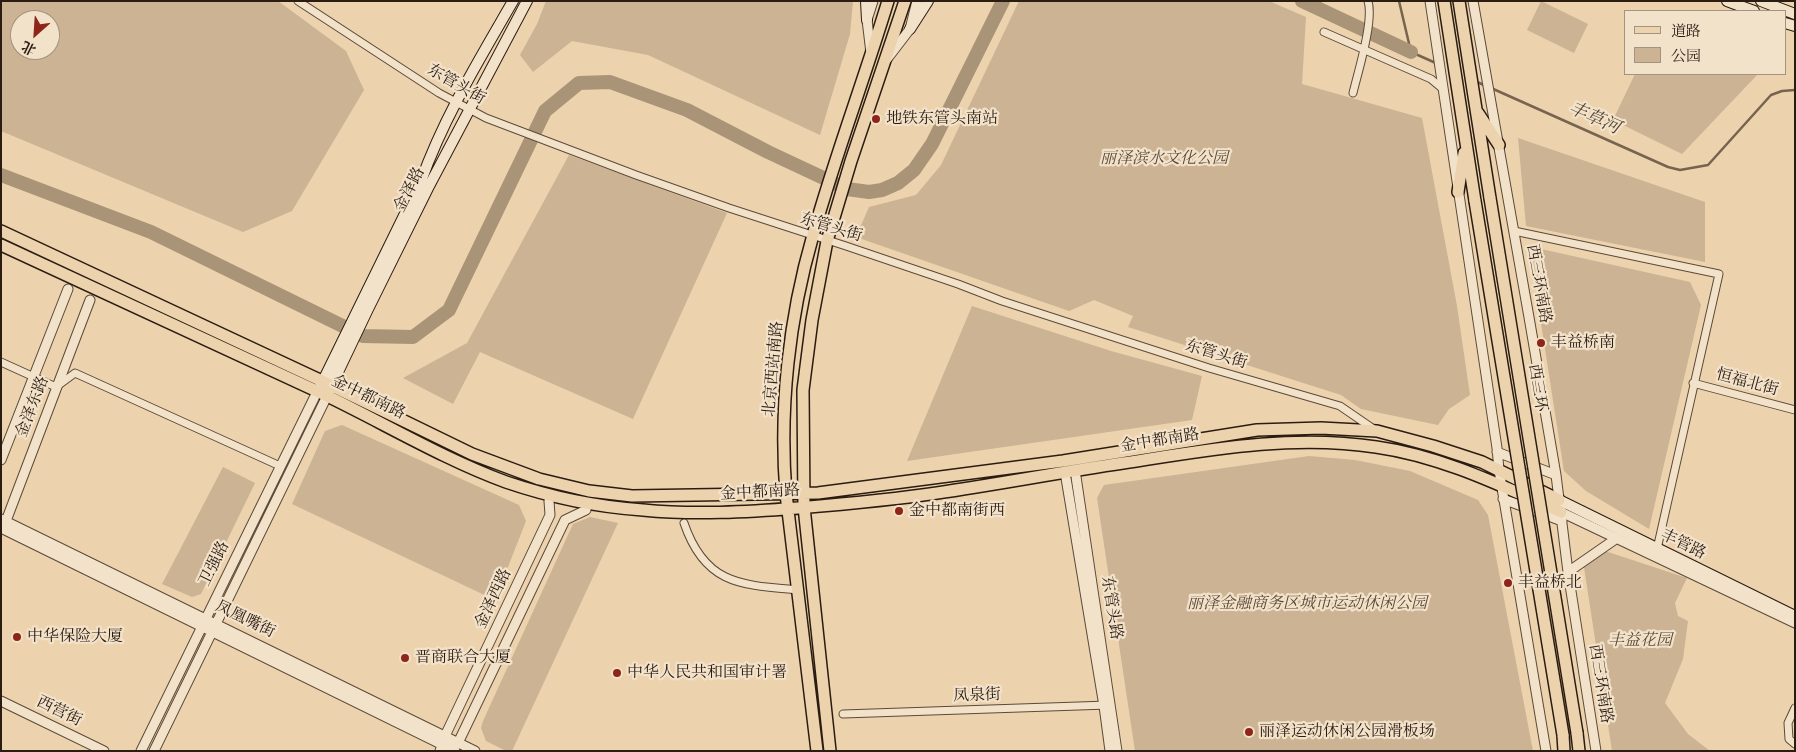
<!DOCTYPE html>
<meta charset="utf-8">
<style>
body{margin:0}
#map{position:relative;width:1796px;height:752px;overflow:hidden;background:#ecd2ad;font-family:Cardo,"Noto Serif SC",serif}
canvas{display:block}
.frame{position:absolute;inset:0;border:2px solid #2b1c12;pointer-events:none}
.legend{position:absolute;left:1624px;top:10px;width:162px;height:65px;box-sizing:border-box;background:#f3e2ca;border:1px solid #a39380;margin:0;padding:6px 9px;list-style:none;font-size:15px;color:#2b1c12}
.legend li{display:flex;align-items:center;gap:10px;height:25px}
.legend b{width:25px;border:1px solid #a39380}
.north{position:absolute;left:10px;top:10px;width:50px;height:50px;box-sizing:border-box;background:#f3e2ca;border:1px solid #a39380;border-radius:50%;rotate:206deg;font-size:14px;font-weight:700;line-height:20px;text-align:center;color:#2b1c12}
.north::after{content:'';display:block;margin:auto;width:18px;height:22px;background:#8f2418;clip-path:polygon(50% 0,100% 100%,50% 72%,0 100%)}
</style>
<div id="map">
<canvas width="1796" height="752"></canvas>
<div class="frame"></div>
<ul class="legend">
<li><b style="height:6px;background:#ecd2ad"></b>道路</li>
<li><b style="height:14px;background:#cbb393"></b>公园</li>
</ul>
<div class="north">北</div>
</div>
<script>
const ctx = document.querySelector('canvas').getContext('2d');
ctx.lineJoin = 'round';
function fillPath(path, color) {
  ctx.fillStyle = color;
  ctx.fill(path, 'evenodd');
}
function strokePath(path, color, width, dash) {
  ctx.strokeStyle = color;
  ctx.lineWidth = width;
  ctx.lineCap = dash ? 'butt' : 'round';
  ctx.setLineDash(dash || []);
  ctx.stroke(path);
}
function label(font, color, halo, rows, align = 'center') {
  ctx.font = font + ' Cardo,"Noto Serif SC",serif';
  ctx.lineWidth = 4.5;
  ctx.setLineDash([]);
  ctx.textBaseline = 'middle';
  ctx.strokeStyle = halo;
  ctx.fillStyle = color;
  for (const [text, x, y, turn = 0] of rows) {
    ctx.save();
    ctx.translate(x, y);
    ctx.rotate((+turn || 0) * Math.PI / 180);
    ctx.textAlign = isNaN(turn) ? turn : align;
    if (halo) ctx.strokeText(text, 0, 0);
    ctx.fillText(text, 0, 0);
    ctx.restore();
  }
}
const green = new Path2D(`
 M1,1H278L346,51L364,90L292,211L243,232L1,131ZM20,20H50V50H20Z
 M546,1H853L850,34L820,135L648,55L572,41L533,72L520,55L537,24Z
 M1019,1H1269L1306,17L1302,84L1422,118L1457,306L1470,395L1449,409L1438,425L1361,409L1341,395L1128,327L1133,316L1094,300L1069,311L856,237L869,207L916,195L941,165Z
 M1541,1L1588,24L1574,53L1527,30Z
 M1635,74H1758L1682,154L1613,120Z
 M1518,138L1705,202V262L1526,226Z
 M569,155L727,213L633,419L480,352L453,404L403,378L467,343Z
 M1541,249L1690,282L1701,305L1649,529L1586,491L1564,471L1531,259Z
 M972,306L1111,351L1202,376L1192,420L907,461Z
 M342,425L519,505L526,521L495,600L292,504L325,431Z
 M1309,456L1355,460L1410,471L1478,500L1488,515L1533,751H1135L1097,498L1104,485Z
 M223,467L255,483L201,594L192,597L162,584Z
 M590,517L618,523L512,751H506L486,741L481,728L483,721L573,524Z
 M1605,551L1687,578L1675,603L1678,616L1688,621L1683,659L1665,703L1688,734L1710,751H1612L1584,567Z`);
const stream = new Path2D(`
 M1399,1L1411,52L1438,64
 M1475,81L1486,86
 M1491,88L1668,167L1680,170L1708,165L1771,95L1782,91L1795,90`);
const river = new Path2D(`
 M1302,1L1411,52
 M1,175L151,232L363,336L413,337L449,310L545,111L579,83L610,82L687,110L768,152L847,189L869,192L882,190L898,183L914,170L932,144L1003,1`);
const minor = new Path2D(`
 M298,1L439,93L486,118L636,175L729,208L846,246L958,284L1002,301L1209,368L1340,406L1375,430
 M1324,32L1431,79L1443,89
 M1353,93C1358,72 1374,21 1368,1
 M1514,231L1719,274L1657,549
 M1,362L56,387L75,373L280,466
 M1693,383L1795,410
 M684,523C705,585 741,585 799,590
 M1795,708L1788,723L1789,739L1795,744
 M843,714L1108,705`);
const tertiary = new Path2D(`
 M1430,1L1497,448L1499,470L1546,751
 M1473,1L1530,323L1556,475L1568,572L1596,751
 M871,53L867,20L873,1
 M887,59L910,29L917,1
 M1497,452L1556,475
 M1,460L68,289
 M1075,470L1117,751
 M1065,472L1104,706L1110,751
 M1503,499L1562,521
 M1561,512L1795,623
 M1,519L475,751
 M1,522L6,521L90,300
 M1,528L455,751
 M1568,572L1617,538
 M1,701L104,751
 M456,745L458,743L565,520L586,510
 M141,751L317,392
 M154,751L327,396
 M440,751L445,736L550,515L549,501`);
const secondary = new Path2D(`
 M866,1L867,20
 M1727,1L1754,11
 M1761,1L1795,14
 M1785,23L1795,26
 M910,29L928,1
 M320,387L421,181C444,117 479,60 513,1
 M328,393L368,309L428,188L527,1
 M1559,500L1795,616`);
const primary = new Path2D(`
 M1,231L322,381L472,454L539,479L589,491L632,496L818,493L1063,461L1257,430L1321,428L1377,431L1433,446L1482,462L1559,500
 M1,245C108,294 215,343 321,393C382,422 443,459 506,482C550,497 597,507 643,510C694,515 747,512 798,508C845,504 891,500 937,493C999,484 1061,472 1123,463C1207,450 1291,434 1376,447C1441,456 1502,486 1561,512
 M817,751L786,494C779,408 789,318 813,235C835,156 864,80 888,1
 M830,751L804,507L803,390L812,320L827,241L851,161L905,1`);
const trunk = new Path2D(`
 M1444,1L1475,201
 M1459,1L1490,198
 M1478,113L1499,145
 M1458,192L1464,153
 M1577,733L1579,751
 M1563,735L1564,751`);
const trunkBridge = new Path2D(`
 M1490,198L1577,733
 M1475,201L1563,735`);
const markers = [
 [876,119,5,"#8f2418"],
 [1541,343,5,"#8f2418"],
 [899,511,5,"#8f2418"],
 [1508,583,5,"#8f2418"],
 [17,637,5,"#8f2418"],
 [405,658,5,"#8f2418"],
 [617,673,5,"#8f2418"],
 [1249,732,5,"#8f2418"]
];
const streetNames = [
 ["东管头街",456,85,30],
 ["金泽路",410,190,-63],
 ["东管头街",831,228,17],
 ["西三环南路",1538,284,80],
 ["东管头街",1216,355,17],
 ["北京西站南路",774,369,-85],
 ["恒福北街",1747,383,15],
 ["西三环",1537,388,81],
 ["金中都南路",368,398,26],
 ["金泽东路",33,407,-69],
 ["金中都南路",1160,441,-9],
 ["金中都南路",760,493,-3],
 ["丰管路",1683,545,26],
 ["卫强路",215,564,-64],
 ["金泽西路",494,599,-65],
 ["东管头路",1111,608,81],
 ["凤凰嘴街",245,620,26],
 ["西三环南路",1600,684,81],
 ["凤泉街",977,696,-2],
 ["西营街",59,712,26]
];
const poiNames = [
 ["地铁东管头南站",886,119],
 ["丰益桥南",1551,343],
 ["金中都南街西",909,511],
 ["丰益桥北",1518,583],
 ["中华保险大厦",27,637],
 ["晋商联合大厦",415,658],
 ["中华人民共和国审计署",627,673],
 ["丽泽运动休闲公园滑板场",1259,732]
];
const parkNames = [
 ["丽泽滨水文化公园",1164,159],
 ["丽泽金融商务区城市运动休闲公园",1307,604],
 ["丰益花园",1640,641]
];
const waterNames = [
 ["丰草河",1594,119,24]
];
fillPath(green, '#cbb393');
strokePath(stream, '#77644f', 2.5);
strokePath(river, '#aa9478', 14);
strokePath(minor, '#5b4a39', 9);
strokePath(tertiary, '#5b4a39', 11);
strokePath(secondary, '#2b1c12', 12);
strokePath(primary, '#2b1c12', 14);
strokePath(trunk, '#2b1c12', 14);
strokePath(minor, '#f3e2ca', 7);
strokePath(tertiary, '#f3e2ca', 9);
strokePath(secondary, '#f3e2ca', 10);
strokePath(primary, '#ecd2ad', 11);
strokePath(trunk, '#ecd2ad', 11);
strokePath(trunkBridge, '#2b1c12', 14, []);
strokePath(trunkBridge, '#ecd2ad', 11);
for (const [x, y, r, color] of markers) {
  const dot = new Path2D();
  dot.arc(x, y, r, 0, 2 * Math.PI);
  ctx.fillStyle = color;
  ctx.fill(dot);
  strokePath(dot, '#f3e2ca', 2);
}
label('16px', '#2b1c12', '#f3e2ca', streetNames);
label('16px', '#2b1c12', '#f3e2ca', poiNames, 'left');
label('italic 16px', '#5b4939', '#f3e2ca', parkNames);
label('italic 18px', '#574636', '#f3e2ca', waterNames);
</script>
